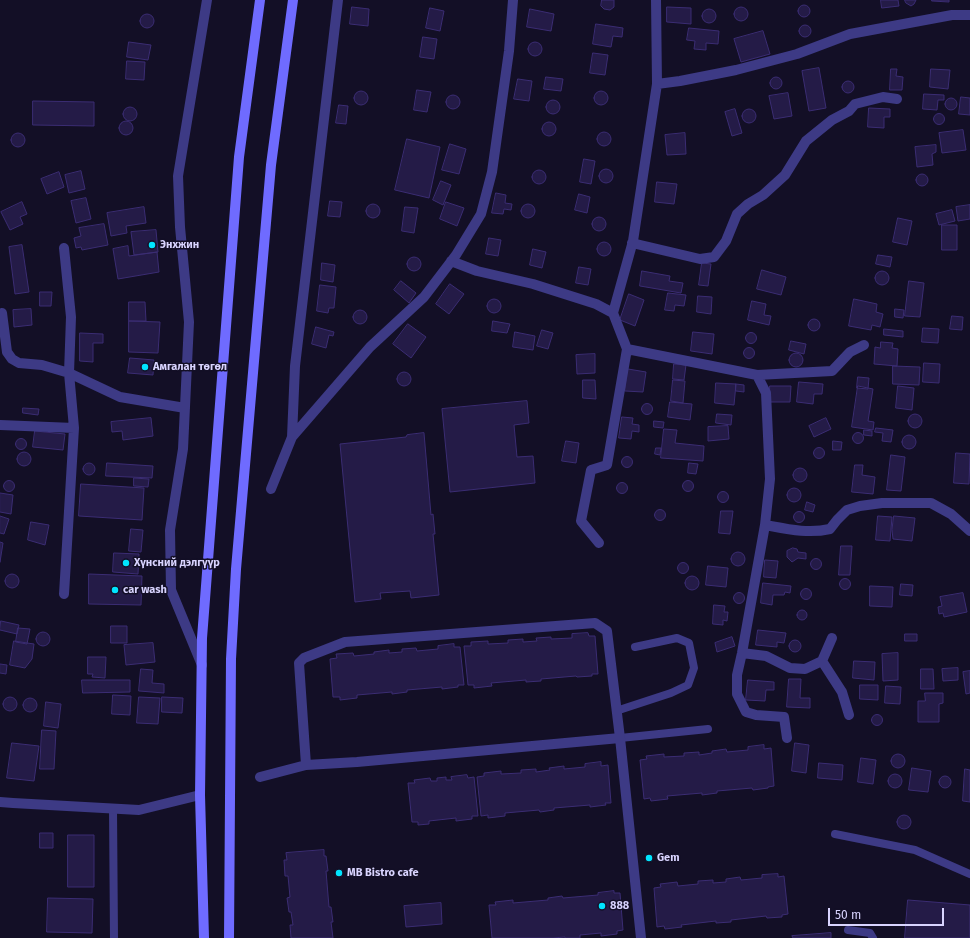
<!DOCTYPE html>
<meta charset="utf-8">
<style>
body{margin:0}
#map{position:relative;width:970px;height:938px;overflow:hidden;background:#130f26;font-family:"Fira Sans",sans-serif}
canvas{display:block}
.scale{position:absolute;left:828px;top:908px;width:116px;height:18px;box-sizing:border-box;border:2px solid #d9d4ff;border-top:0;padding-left:5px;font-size:12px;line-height:14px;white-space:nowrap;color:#d9d4ff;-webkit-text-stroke:3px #130f26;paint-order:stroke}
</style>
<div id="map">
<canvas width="970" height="938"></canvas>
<div class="scale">50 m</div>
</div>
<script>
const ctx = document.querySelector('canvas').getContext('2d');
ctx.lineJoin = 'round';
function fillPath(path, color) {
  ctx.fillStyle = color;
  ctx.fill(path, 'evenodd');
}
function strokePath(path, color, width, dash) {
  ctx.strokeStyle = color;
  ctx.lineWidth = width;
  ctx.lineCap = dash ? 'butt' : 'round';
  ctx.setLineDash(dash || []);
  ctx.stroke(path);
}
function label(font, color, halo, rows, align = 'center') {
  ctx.font = font + ' "Fira Sans",sans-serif';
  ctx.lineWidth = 3;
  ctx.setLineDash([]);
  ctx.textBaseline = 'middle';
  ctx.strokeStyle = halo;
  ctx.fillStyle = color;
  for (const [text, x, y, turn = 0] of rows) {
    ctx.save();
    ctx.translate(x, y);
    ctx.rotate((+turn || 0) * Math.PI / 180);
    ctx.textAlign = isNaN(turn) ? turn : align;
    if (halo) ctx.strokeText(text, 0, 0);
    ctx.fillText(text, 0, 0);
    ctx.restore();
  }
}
const building = new Path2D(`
 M602,0H614V7L610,10L604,9L601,6Z
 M881,0H898L899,6L882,8Z
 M905,0H916L914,4L911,6L906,3Z
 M932,0H949V2L932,1Z
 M798 11a6 6 0 1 1 12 0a6 6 0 1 1-12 0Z
 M352,7L369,9L368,26L350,24Z
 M667,7L691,8V24L667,22Z
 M734 14a7 7 0 1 1 14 0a7 7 0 1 1-14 0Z
 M430,8L444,11L440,31L426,28Z
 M530,9L554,14L551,31L527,27Z
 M702 16a7 7 0 1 1 14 0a7 7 0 1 1-14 0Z
 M140 21a7 7 0 1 1 14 0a7 7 0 1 1-14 0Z
 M596,24L623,28L622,37L613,36L611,47L593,44Z
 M799 31a6 6 0 1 1 12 0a6 6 0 1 1-12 0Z
 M689,28L719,31L718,44L706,43V50L694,49L695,41L687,40Z
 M763,31L770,54L741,62L734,39Z
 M423,37L437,39L434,59L420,57Z
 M129,42L151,45L148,60L127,57Z
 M528 49a7 7 0 1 1 14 0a7 7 0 1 1-14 0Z
 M593,53L608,55L605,75L590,73Z
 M127,61L145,62L144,80L126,79Z
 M819,68L826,108L809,111L802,71Z
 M891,69H897L896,76L903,77L902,90H890Z
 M931,69L950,70L948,89L930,87Z
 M770 83a6 6 0 1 1 12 0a6 6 0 1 1-12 0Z
 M546,77L563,79L561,91L544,89Z
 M518,79L532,81L529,101L514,99Z
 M842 87a6 6 0 1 1 12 0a6 6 0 1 1-12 0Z
 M417,90L431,92L427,112L414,110Z
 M594 98a7 7 0 1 1 14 0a7 7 0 1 1-14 0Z
 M354 98a7 7 0 1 1 14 0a7 7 0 1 1-14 0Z
 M788,93L792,116L774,119L769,96Z
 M924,94L944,95V100H938L937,110L923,109Z
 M446 102a7 7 0 1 1 14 0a7 7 0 1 1-14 0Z
 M961,97L970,98V115L959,114Z
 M945 104a6 6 0 1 1 12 0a6 6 0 1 1-12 0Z
 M546 107a7 7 0 1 1 14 0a7 7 0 1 1-14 0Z
 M33,101L94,102V126L33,125Z
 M339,105L348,106L346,124L336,123Z
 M123 114a7 7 0 1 1 14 0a7 7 0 1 1-14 0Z
 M869,108L890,109V117H884V128L868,127Z
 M735,109L742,133L732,136L725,112Z
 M742 116a7 7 0 1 1 14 0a7 7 0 1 1-14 0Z
 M933.5 119a5.5 5.5 0 1 1 11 0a5.5 5.5 0 1 1-11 0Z
 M119 128a7 7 0 1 1 14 0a7 7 0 1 1-14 0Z
 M542 129a7 7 0 1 1 14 0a7 7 0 1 1-14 0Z
 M963,130L966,150L942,153L939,133Z
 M597 139a7 7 0 1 1 14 0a7 7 0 1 1-14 0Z
 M685,133L686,154L667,155L665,135Z
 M11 140a7 7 0 1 1 14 0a7 7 0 1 1-14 0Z
 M407,139L440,147L429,198L395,190Z
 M450,144L466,149L459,174L442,170Z
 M936,145V152L932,154L933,165L917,167L915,147Z
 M584,159L595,161L591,184L580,182Z
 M599 176a7 7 0 1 1 14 0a7 7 0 1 1-14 0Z
 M532 177a7 7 0 1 1 14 0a7 7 0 1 1-14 0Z
 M81,171L85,189L69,193L65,175Z
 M59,172L64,187L47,194L41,179Z
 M916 180a6 6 0 1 1 12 0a6 6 0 1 1-12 0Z
 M441,181L451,185L443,205L433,200Z
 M657,182L677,184L674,204L655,202Z
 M496,193L506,195L505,203L512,204L511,210L504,209L503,214L492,213Z
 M579,194L590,197L587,213L575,210Z
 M86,198L91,219L76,223L71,201Z
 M330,201L342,202L340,217L328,216Z
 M22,202L27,214L20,217L23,224L10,230L1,212Z
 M446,202L464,208L457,226L440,219Z
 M521 211a7 7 0 1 1 14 0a7 7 0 1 1-14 0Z
 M366 211a7 7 0 1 1 14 0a7 7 0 1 1-14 0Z
 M970,205V219L958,221L956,207Z
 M144,207L146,223L126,226L127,233L111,236L107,213Z
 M405,207L418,208L414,233L402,231Z
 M952,210L955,221L939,225L936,214Z
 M592 224a7 7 0 1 1 14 0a7 7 0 1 1-14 0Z
 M898,218L912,221L907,245L893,242Z
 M104,224L108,245L82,250L81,247L76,248L74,238L81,236L79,228Z
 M942,225H957V250H942Z
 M156,230L158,252L134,255L131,232Z
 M489,238L501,240L498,256L486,254Z
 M597 249a7 7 0 1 1 14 0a7 7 0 1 1-14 0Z
 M22,245L29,292L15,294L9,247Z
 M128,246L129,256L157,252L159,272L118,279L113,249Z
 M533,249L546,252L542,268L530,265Z
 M878,255L892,257L890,267L876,264Z
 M407 264a7 7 0 1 1 14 0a7 7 0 1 1-14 0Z
 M322,263L335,265L333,282L321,280Z
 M702,263L711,264L708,286L699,285Z
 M579,267L591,269L588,285L576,283Z
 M762,270L786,277L781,295L757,289Z
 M875 278a7 7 0 1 1 14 0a7 7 0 1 1-14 0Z
 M642,271L670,276L669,281L683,283L681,293L640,286Z
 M401,281L416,293L409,303L394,290Z
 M909,281L924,283L920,317L905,316Z
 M450,284L464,294L449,314L436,304Z
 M320,285L336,287L334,308H329L328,313L317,311Z
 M40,292H52L51,306H40Z
 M668,293L686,295L684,306L675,305L674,311L665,310Z
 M629,294L644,300L635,326L620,320Z
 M698,296L712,297L711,314L697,312Z
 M854,299L877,304L876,312L883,314L880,327L872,325L871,330L849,326Z
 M487 306a7 7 0 1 1 14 0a7 7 0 1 1-14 0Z
 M752,301L766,304L764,315L771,316L769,325L748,320Z
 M129,302H145L146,321H129Z
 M31,309L32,325L14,327L13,310Z
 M895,309L904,310L903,318L895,317Z
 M353 317a7 7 0 1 1 14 0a7 7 0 1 1-14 0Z
 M952,316L963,317L962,330L950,329Z
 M808 325a6 6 0 1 1 12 0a6 6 0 1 1-12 0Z
 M129,321L160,322L158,353L129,352Z
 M493,321L510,324L507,333L492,331Z
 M408,324L426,337L411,358L393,344Z
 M316,327L334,332L333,336L329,335L326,348L312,344Z
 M923,328L939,329L938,343L922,342Z
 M884,329L903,331V337L884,335Z
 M542,330L553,333L548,349L537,346Z
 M515,332L535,336L533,350L513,347Z
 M693,332L714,334L712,354L691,351Z
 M745.5 338a5.5 5.5 0 1 1 11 0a5.5 5.5 0 1 1-11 0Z
 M80,333L103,334V343H93V362L80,361Z
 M791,341L806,344L804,354L789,350Z
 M881,342L893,343L892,348L898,349L897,366L874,364L875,347L880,348Z
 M743.5 353a5.5 5.5 0 1 1 11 0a5.5 5.5 0 1 1-11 0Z
 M789 360a7 7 0 1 1 14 0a7 7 0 1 1-14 0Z
 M595,354V373L577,374L576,355Z
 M130,358L154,360L153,375L128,373Z
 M924,363L940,364L939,383L923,382Z
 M674,364L686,365L684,380L673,379Z
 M893,366L920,367L919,385L893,384Z
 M628,369L646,372L643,392L625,391Z
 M397 379a7 7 0 1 1 14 0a7 7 0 1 1-14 0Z
 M858,377L869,378L868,389L857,388Z
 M583,380H595L596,399L583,398Z
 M673,380L685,381L683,403L671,401Z
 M799,382L823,384L822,394H814L813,404L797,402Z
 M716,383L736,384L734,405L715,403Z
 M736,384L744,385V392L736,391Z
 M770,386H791L790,402H770Z
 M858,386L873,389L868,421L874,422L873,430L852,427Z
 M898,386L914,388L912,410L896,408Z
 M527,401L529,423L514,425L517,457L533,456L535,483L450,492L442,409Z
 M670,402L692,404L690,420L668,417Z
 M641.5 409a5.5 5.5 0 1 1 11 0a5.5 5.5 0 1 1-11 0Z
 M23,408L39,409L38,415L23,413Z
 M908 421a7 7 0 1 1 14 0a7 7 0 1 1-14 0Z
 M717,414L732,415L731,425L716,423Z
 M622,417L633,418L632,424L639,425V432L632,431L631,439L619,438Z
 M151,418L153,436L123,440L122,431L112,432L111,422Z
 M826,418L831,429L814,437L809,426Z
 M654,421L664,422L663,428L654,427Z
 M728,426L729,439L708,441V427Z
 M876,428L893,430L891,442L882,441L883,433L875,432Z
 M664,429L677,430L675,443L704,446L703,461L661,458Z
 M864,430L872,431V436L864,435Z
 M35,431L65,434L63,450L33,447Z
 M852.5 438a5.5 5.5 0 1 1 11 0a5.5 5.5 0 1 1-11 0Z
 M424,433L431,515L433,514L435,534H433L439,595L411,598L410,591L380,593L381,599L355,602L340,444L406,437L407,435Z
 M902 442a7 7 0 1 1 14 0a7 7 0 1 1-14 0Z
 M15.5 444a5.5 5.5 0 1 1 11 0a5.5 5.5 0 1 1-11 0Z
 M566,441L579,443L576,463L562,461Z
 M833,441L842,442L841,450H833Z
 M813.5 453a5.5 5.5 0 1 1 11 0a5.5 5.5 0 1 1-11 0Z
 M656,448H661L660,455L655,454Z
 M17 459a7 7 0 1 1 14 0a7 7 0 1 1-14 0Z
 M956,453L970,454L969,484L954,483Z
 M891,455L905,457L901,491L887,490Z
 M621.5 462a5.5 5.5 0 1 1 11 0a5.5 5.5 0 1 1-11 0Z
 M83 469a6 6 0 1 1 12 0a6 6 0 1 1-12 0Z
 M107,463L153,466L152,478L106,476Z
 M689,463L698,464L696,474L688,473Z
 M855,465H863L862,475L875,477L873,494L852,492Z
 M793 475a7 7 0 1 1 14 0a7 7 0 1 1-14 0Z
 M134,478L149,479L148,487L134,486Z
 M3.5 486a5.5 5.5 0 1 1 11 0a5.5 5.5 0 1 1-11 0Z
 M682.5 486a5.5 5.5 0 1 1 11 0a5.5 5.5 0 1 1-11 0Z
 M616.5 488a5.5 5.5 0 1 1 11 0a5.5 5.5 0 1 1-11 0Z
 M81,484L144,488L142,520L79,516Z
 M787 495a7 7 0 1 1 14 0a7 7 0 1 1-14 0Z
 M717.5 497a5.5 5.5 0 1 1 11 0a5.5 5.5 0 1 1-11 0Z
 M0,493L13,495L11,514L0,512Z
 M807,502L815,505L813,512L805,510Z
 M654.5 515a5.5 5.5 0 1 1 11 0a5.5 5.5 0 1 1-11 0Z
 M721,511H733L730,534L719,533Z
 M793.5 517a5.5 5.5 0 1 1 11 0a5.5 5.5 0 1 1-11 0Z
 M0,516L9,519L4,534L0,533Z
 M878,516L892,517L890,541L876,540Z
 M894,516L915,518L912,541L893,539L892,530Z
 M31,522L49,525L45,545L28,540Z
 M131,529L143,530L141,552L129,551Z
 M0,542L3,543L0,562Z
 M841,546H852L850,575H839Z
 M793,548L797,549L798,552L806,553V559L798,558L792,562L787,557V551Z
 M731 559a7 7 0 1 1 14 0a7 7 0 1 1-14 0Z
 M114,553L139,554L138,574L113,572Z
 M810.5 564a5.5 5.5 0 1 1 11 0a5.5 5.5 0 1 1-11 0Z
 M765,560L778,561L776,578L764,577Z
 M677.5 568a5.5 5.5 0 1 1 11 0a5.5 5.5 0 1 1-11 0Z
 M708,566L728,568L726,587L706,585Z
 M89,574L142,576L141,605L89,604Z
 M5 581a7 7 0 1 1 14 0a7 7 0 1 1-14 0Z
 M685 583a7 7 0 1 1 14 0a7 7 0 1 1-14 0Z
 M839.5 584a5.5 5.5 0 1 1 11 0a5.5 5.5 0 1 1-11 0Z
 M763,583L791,586L790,593L785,592L784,595H773L772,605L761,603Z
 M901,584L913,585L912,596L900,595Z
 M870,586L893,587L892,607L870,606Z
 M800.5 594a5.5 5.5 0 1 1 11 0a5.5 5.5 0 1 1-11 0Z
 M733.5 598a5.5 5.5 0 1 1 11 0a5.5 5.5 0 1 1-11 0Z
 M963,593L967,612L944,617L943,613L939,614L938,607L942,606L940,597Z
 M714,605L725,606L724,612H728L727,621L723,620V625L713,624Z
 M797 615a5 5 0 1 1 10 0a5 5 0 1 1-10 0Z
 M1,621L19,625L17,634L0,630Z
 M111,626H127V643H111Z
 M18,628L30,629L27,644L16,642Z
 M758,630L786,633L784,643L777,642V647L756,645Z
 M36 639a7 7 0 1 1 14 0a7 7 0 1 1-14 0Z
 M588,633L589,636H595L598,674H592V676L577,677L576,676L541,679V681L526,682V680L491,683L492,686L474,688V685H468L464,646H471V642L488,641V644L508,643V640L523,639V642L537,641L536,638L551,637V639L572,638V634Z
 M905,634H917V641H905Z
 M732,637L735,646L717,652L715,643Z
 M789 646a6 6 0 1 1 12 0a6 6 0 1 1-12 0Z
 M14,641L34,644L32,659L25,668L10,665Z
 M153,643L155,662L126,665L124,645Z
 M454,644V647H460L464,685H458V687L442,689V687L407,690V692L392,694V692L357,695V698L340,700V697H333L330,659L337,658L336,654L353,653L354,656L374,654V652L389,650V653L402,652V649L416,648L417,651L438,649V646Z
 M898,653V680L883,681L882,654Z
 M88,657H106L105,678L92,677L93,674H88Z
 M854,661L875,662L874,680L853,678Z
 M0,664L7,665L6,674L0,673Z
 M958,668V680L943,681L942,669Z
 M141,669L153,670L152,683L164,684V693L139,691Z
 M921,669H933L934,689H921Z
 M970,671V693L966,694L963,672Z
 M789,679H801L800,698H810V708L787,707Z
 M82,680H130V692L83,693Z
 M748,680L774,682V690H766L765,701L746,700Z
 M860,685H878V700L860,699Z
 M886,686L901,687L900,704L885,703Z
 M925,693H943V703L939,704V722H918V701H925Z
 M113,695L131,696L130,715L112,714Z
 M139,697L160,698L158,724L137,723Z
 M162,697L183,698L182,713L162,712Z
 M3 704a7 7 0 1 1 14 0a7 7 0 1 1-14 0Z
 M23 705a7 7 0 1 1 14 0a7 7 0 1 1-14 0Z
 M46,702L61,704L58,728L44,726Z
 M871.5 720a5.5 5.5 0 1 1 11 0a5.5 5.5 0 1 1-11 0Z
 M42,730L56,731L54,769H40Z
 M12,743L39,746L34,781L7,778Z
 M795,743L809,745L806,773L792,771Z
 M764,745V749L771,748L774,786L768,787V788L753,790L752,788L717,791V793L702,795V793L667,796L668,799L651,801L650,798L644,799L640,760L647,759L646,756L664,754V757L684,756V753L699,752V755L712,753V751L726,749L727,752L748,750V747Z
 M891 761a7 7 0 1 1 14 0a7 7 0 1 1-14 0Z
 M861,758L876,760L873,784L858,782Z
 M601,762V766L608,765L611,803H605L606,805L590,807V805L554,808V810L540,812L539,810L505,813V816L488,818V815L481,816L477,777L484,776V773L501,771V774L521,773V770L536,769V772L550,770L549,768L564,766V769L585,767V764Z
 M819,763L843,765L842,780L818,778Z
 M912,768L931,771L928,792L909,790Z
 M965,769L970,770V802L963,801Z
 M888 781a7 7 0 1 1 14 0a7 7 0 1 1-14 0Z
 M467,775L468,778L474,777L478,816H472V819L456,821V818L429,821V824L418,825V822H412L408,783H415L414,780L430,778L431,781H437V778L446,777V780H452L451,777Z
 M939 782a6 6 0 1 1 12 0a6 6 0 1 1-12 0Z
 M897 822a7 7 0 1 1 14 0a7 7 0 1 1-14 0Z
 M40,833H53V848H40Z
 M68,835H94V887H68Z
 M324,850V856H326L328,871H326L329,907H331L333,922H331L333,938H291L290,925H293L291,912H289L287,898L290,897L288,876H285L284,860H287L286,853Z
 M778,874V877L784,876L788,914L782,915V917L767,918L766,916L731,920V922L716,923V921L681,925L682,927L665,929L664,926L657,927L654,888L661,887L660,884L677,882L678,886L698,884V881L713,880V883L726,882V879L740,877L741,880L762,878V875Z
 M614,891V893H620L623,930L617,931V934L601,936V933L580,935V938H565V937L552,938H492L489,905H496L495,902L513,900V903L548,900V898L562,896L563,898L598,895V893Z
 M48,898L93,899L92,933L47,932Z
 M908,900L970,905V938H905Z
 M441,903L442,924L406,927L404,906Z
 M831,933V938H793L792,936Z`);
const lane = new Path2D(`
 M616,711L671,693L688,685L694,668L689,643L677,638L635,647
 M620,738L708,729
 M113,809L114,938
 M835,834L915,850L970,874
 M848,930L870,933L873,938`);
const street = new Path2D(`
 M656,0L657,84
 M632,243L700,259L714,257L726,241L737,214L748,204L763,195L785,175L806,141L832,120L849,111L855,104L883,97L897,99
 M451,261L477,271L533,284L596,304L613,313L627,349L757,375L832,371L850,352L864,345
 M2,313L7,352L12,359L19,363L42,365L69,373L120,397L185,408
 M613,313L633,241L657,84L680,81L736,70L797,54L850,34L952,15H970
 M757,375L766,393L770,479L765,525L742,653L737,675V694L746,712L756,715L784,717L787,738
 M0,425L74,428L69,373L71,317L64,248
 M292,437L295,366L338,0
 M271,489L292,437L370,347L424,297L456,255L481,214L492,172L509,51L513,0
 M765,525C787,529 808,534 830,529L837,520L847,510L860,506L882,503H931L951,514L970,531
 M599,543L581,521L591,470L607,465L627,349
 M64,594L74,428
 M742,653L766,656L790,668L805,669L822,661L832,638
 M822,661L842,692L849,715
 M202,665L171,590L170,530L183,449L189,322L180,227L178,176L207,0
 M620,738L641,938
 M260,777L306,765L357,762L620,738L607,631L595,623L345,642L304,658L299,663L306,765
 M0,802L13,803L139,810L200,795`);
const secondary = new Path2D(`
 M204,938L200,795L202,638L239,157L260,0
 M229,938L231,659L236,569L271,165L293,0`);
const markers = [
 [152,245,4,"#00e5ff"],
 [145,367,4,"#00e5ff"],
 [126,563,4,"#00e5ff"],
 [115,590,4,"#00e5ff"],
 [649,858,4,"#00e5ff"],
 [339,873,4,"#00e5ff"],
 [602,906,4,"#00e5ff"]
];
const poiNames = [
 ["Энхжин",160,245],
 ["Амгалан төгөл",153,367],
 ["Хүнсний дэлгүүр",134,563],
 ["car wash",123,590],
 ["Gem",657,858],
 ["MB Bistro cafe",347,873],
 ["888",610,906]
];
fillPath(building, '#241b47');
strokePath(building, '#3b2d73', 1);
strokePath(lane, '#3d3a85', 8);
strokePath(street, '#3d3a85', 10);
strokePath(secondary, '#6f6bff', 10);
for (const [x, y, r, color] of markers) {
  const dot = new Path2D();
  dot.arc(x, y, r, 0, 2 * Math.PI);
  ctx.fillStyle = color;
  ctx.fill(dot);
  strokePath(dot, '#130f26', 1.5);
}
label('bold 11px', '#d9d4ff', '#130f26', poiNames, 'left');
</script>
